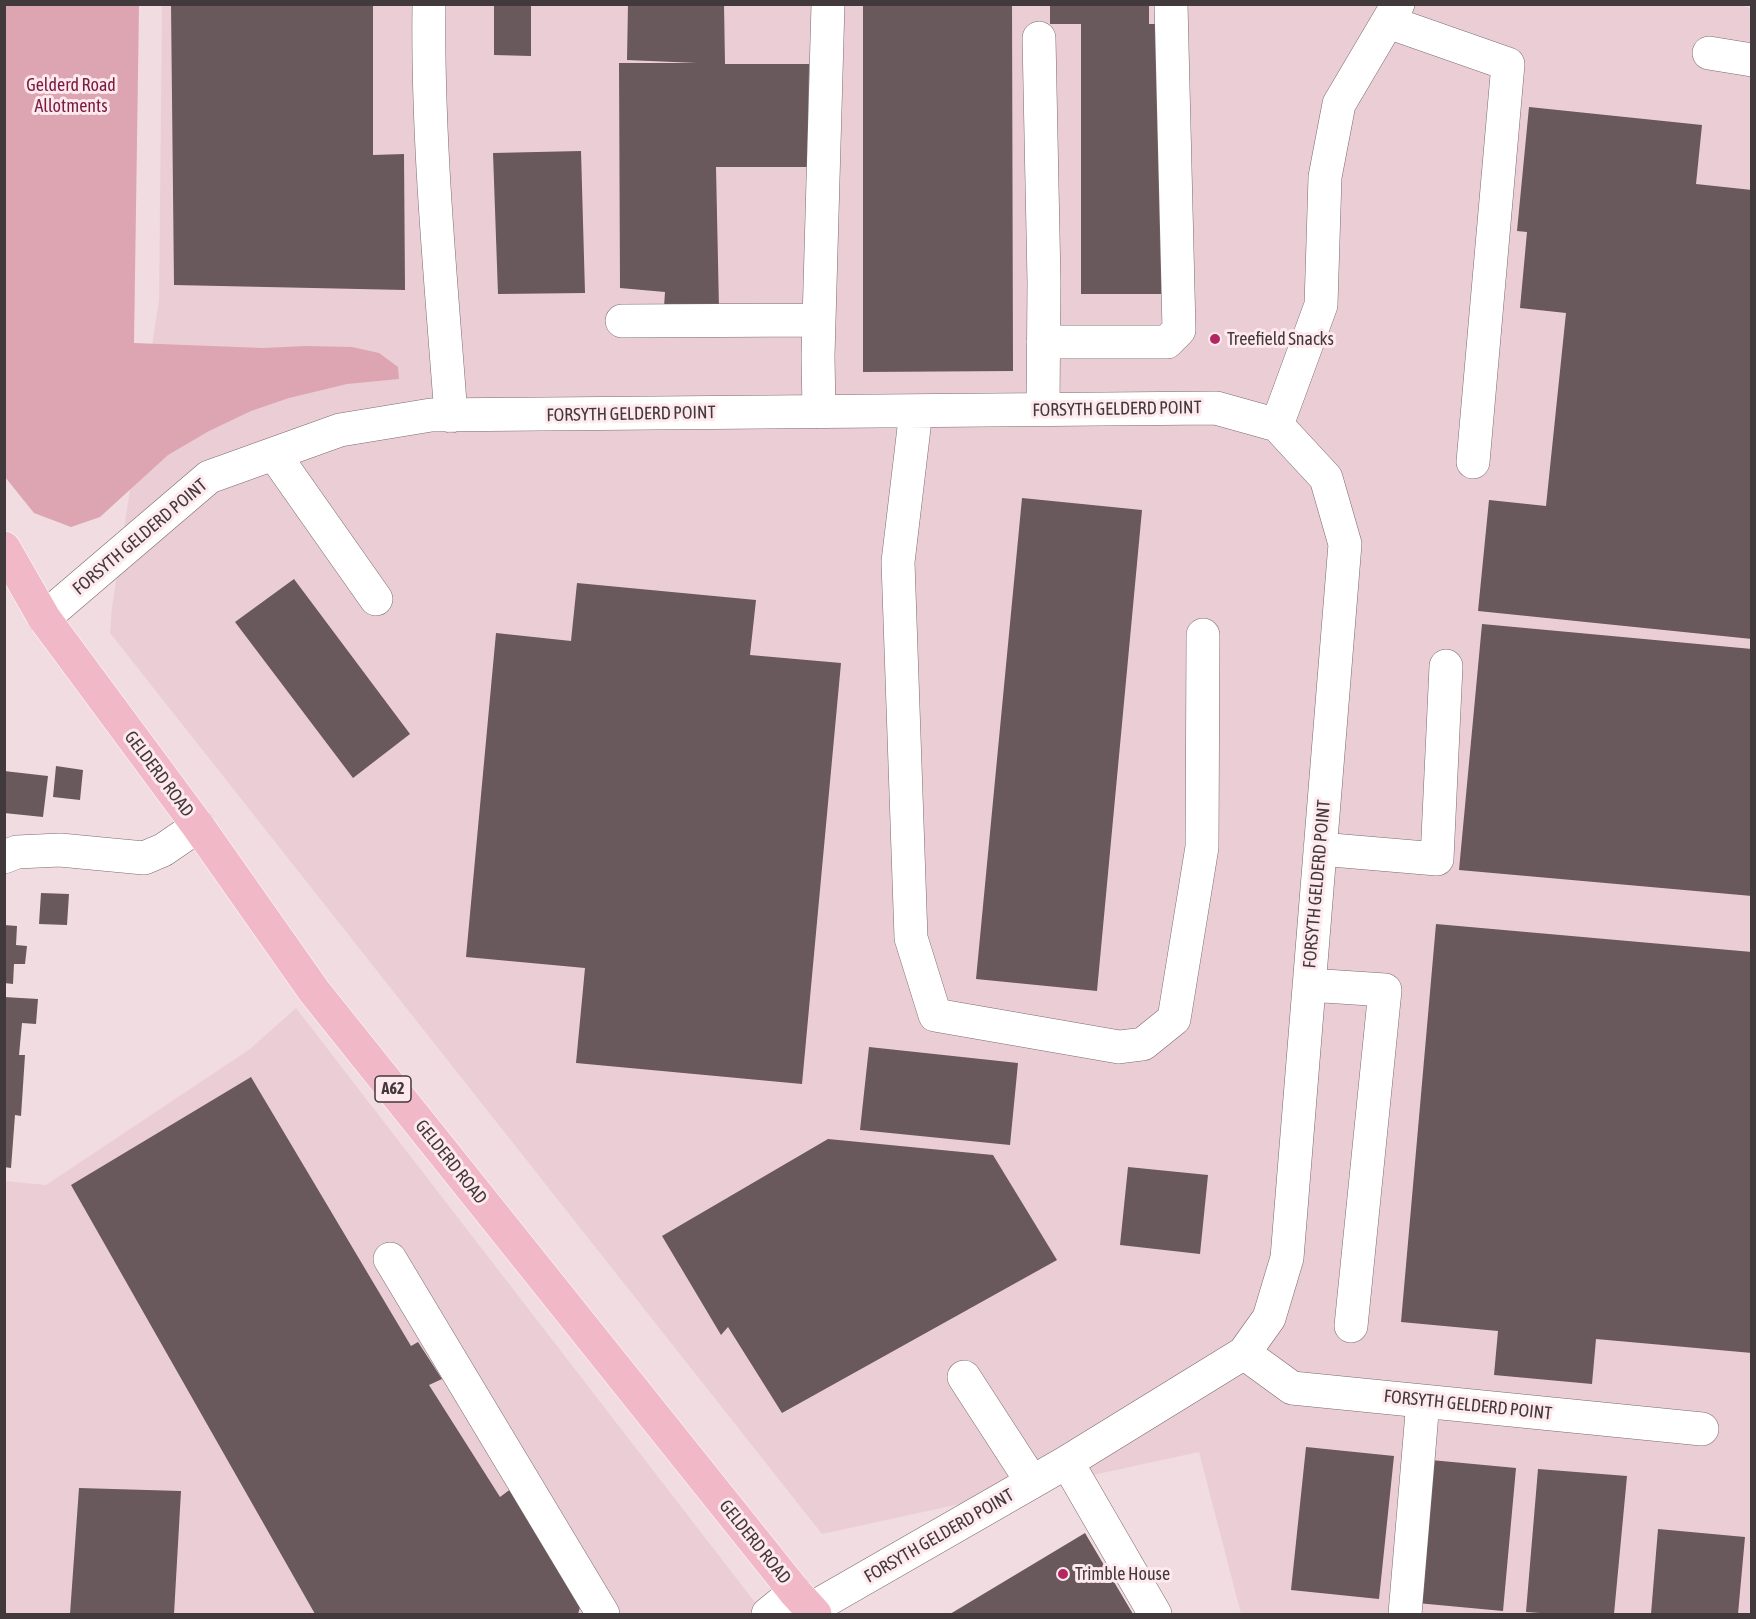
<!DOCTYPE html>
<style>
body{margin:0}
#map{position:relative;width:1756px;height:1619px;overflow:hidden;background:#f1dce1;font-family:"Asap Condensed",sans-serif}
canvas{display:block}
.frame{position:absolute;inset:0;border:6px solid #41393b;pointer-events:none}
</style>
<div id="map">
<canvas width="1756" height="1619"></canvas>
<div class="frame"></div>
</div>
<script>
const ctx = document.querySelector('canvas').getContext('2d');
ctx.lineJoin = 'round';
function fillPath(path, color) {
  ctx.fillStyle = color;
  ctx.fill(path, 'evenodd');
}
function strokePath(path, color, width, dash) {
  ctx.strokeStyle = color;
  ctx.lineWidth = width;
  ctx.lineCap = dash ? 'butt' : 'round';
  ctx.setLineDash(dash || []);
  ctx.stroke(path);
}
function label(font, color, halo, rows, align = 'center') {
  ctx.font = font + ' "Asap Condensed",sans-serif';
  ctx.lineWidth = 6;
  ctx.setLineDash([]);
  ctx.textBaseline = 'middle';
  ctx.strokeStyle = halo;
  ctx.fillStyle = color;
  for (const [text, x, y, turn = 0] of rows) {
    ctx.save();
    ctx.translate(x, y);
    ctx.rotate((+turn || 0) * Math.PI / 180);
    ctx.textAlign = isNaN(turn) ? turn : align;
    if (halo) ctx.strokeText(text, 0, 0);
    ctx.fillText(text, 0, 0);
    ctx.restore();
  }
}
const built = new Path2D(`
 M1734,4L1751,8V1614H1241L1199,1452L822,1534L110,633L112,607L159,300L162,5Z
 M296,1008L764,1614H5V1181L46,1185L250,1049Z`);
const green = new Path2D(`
 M5,4L139,5L134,343L263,348L306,346L352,347L379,353L398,367L399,379L347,384L289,398L251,411L209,431L168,455L100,517L71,527L34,513L5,477Z`);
const building = new Path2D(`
 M171,4H373V155L404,154L405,290L174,285Z
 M494,4H531V56L494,55Z
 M628,4H724L725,64H809L808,167H716L719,309L664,307L665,292L620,288L619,63H697L627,60Z
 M863,4H1012L1013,371L863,372Z
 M1050,4H1149V24H1166L1165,294H1081V24H1050Z
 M1529,107L1702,125L1696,184L1752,190V639L1478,611L1489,500L1546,506L1566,313L1520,308L1527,232L1517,231Z
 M581,151L585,293L498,294L493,153Z
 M1022,498L1142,510L1097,991L976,979Z
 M294,579L410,734L353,778L235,622Z
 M577,583L756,600L750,655L841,663L802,1084L576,1063L585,968L466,957L496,633L571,641Z
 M1482,624L1752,649V896L1459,870Z
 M56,766L83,770L80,800L53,797Z
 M4,771L48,776L43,817L4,813Z
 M41,893L69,894L67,925L39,924Z
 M1436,924L1752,952V1353L1596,1339L1592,1384L1494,1375L1498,1331L1401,1322Z
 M4,925L17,926L16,945L27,946L25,964H14L13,984L4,983Z
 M4,997L38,999L36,1024L22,1023L19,1055H25L21,1116L15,1115L11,1168L4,1167Z
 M869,1047L1018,1063L1010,1145L860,1130Z
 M251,1077L411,1346L418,1342L442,1379L429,1385L500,1497L512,1488L581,1604L578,1614H315L71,1185Z
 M828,1139L993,1155L1057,1260L782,1413L728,1327L721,1335L662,1236Z
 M1128,1167L1208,1175L1200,1254L1120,1245Z
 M1306,1447L1394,1456L1379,1599L1291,1590Z
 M1431,1460L1516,1468L1503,1611L1417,1603Z
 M1538,1469L1627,1476L1614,1614H1554L1526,1612Z
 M79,1488L181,1491L174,1614H70Z
 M1658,1529L1745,1537L1738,1614H1651Z
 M1085,1533L1133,1614H950Z`);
const minor = new Path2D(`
 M429,4C427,140 441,280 451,416
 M1388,22L1508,64L1473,462
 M1039,38L1044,282L1043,410
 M1709,53L1752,60
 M622,321L819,320
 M1043,342H1167L1179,330L1171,4
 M916,411L898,562L911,938L935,1015L1119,1047L1143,1044L1174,1019L1202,847L1203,635
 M819,412L818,356L828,4
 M1277,425L1321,305L1325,177L1339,104L1398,4
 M274,454L376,599
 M44,618L209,477L340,430L431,415L1216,408L1277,425L1326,478L1345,544L1287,1258L1269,1318L1244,1353L1067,1462L811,1609
 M1320,849L1437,859L1446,666
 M4,857L17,852L60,850L144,858L163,850L198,826
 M1309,985L1385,990L1351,1326
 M390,1259L603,1614
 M1244,1353L1292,1388L1702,1429
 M964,1377L1032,1482
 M1067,1462L1155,1614
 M768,1614L795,1592
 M1405,1614L1423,1401`);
const major = new Path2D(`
 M4,548L44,618L198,826L314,991L795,1592L815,1614`);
const markers = [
 [1215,339,6,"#b3265f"],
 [1063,1574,6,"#b3265f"]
];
const shields = [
 [393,1089,36]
];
const shieldNames = [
 ["A62",393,1089]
];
const parkNames = [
 ["Gelderd Road",71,85],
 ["Allotments",71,106]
];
const poiNames = [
 ["Treefield Snacks",1227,339],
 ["Trimble House",1075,1574]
];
const streetNames = [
 ["FORSYTH GELDERD POINT",1117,409,-1],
 ["FORSYTH GELDERD POINT",631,414,-1],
 ["FORSYTH GELDERD POINT",140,537,-40],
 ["GELDERD ROAD",159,774,53],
 ["FORSYTH GELDERD POINT",1317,884,-85],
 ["GELDERD ROAD",451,1162,51],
 ["FORSYTH GELDERD POINT",1468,1405,6],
 ["FORSYTH GELDERD POINT",939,1536,-30],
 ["GELDERD ROAD",755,1542,51]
];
fillPath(built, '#ebced5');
fillPath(green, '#dda4b2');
fillPath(building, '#69585c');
strokePath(minor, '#7c6a6e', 34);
strokePath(major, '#fff', 34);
strokePath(minor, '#fff', 33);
strokePath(major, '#f1b8c8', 33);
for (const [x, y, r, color] of markers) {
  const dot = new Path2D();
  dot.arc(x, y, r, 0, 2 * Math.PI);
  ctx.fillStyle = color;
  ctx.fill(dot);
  strokePath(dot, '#fee9ee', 2);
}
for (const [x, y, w] of shields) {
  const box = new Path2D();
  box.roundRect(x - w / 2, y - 13, w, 26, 4.5);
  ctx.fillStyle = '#fee9ee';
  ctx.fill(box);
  strokePath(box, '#41393b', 1.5);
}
label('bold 16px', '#41393b', null, shieldNames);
label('18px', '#7a1b40', '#fee9ee', parkNames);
label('18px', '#41393b', '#fee9ee', poiNames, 'left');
label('18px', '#41393b', '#fee9ee', streetNames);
</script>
